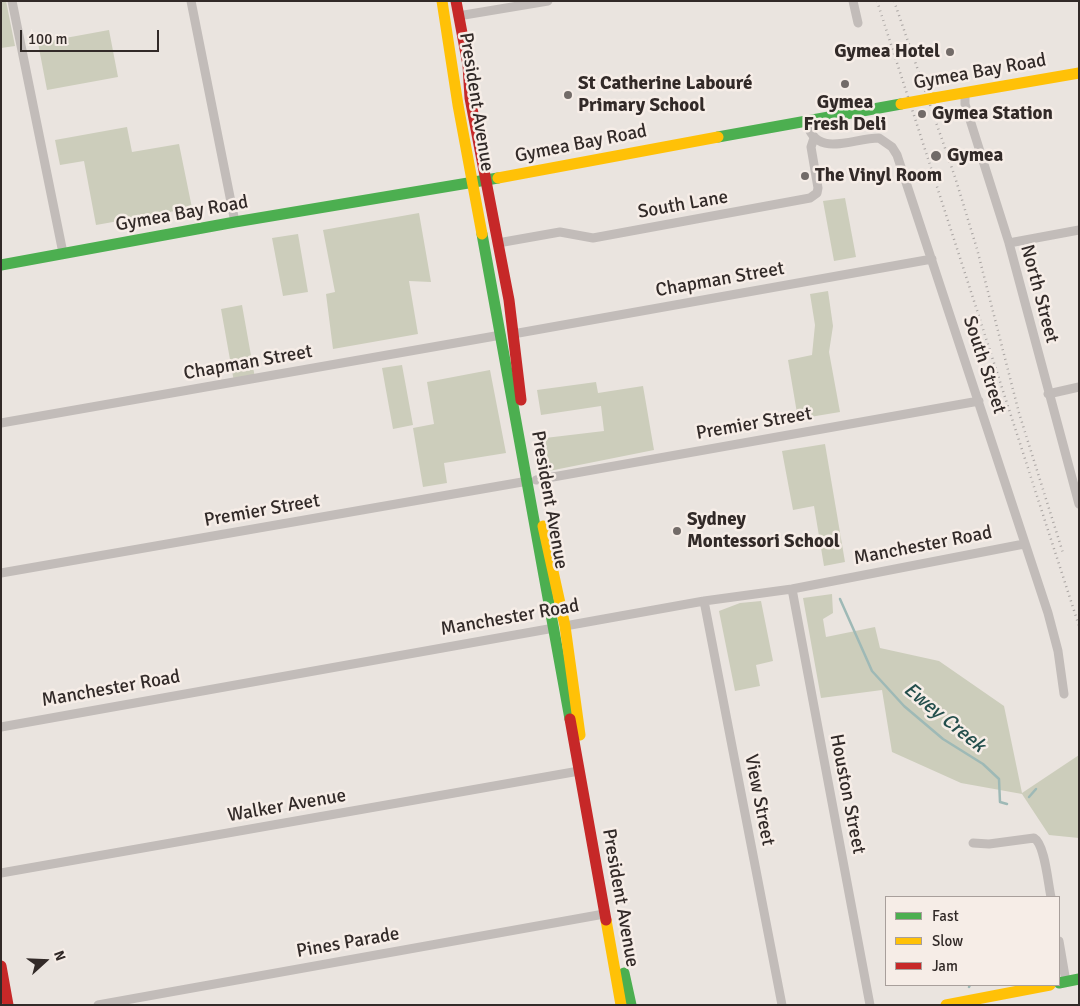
<!DOCTYPE html>
<meta charset="utf-8">
<style>
body{margin:0}
#map{position:relative;width:1080px;height:1006px;overflow:hidden;background:#eae4df;font-family:Signika,sans-serif}
canvas{display:block}
.frame{position:absolute;inset:0;border:2px solid #322a28;pointer-events:none}
.legend{position:absolute;left:885px;top:896px;width:175px;height:90px;box-sizing:border-box;background:#f6ede7;border:1px solid #a89f9b;margin:0;padding:6px 9px;list-style:none;font-size:15px;color:#322a28}
.legend li{display:flex;align-items:center;gap:10px;height:25px}
.legend b{width:25px;border:1px solid #a89f9b}
.north{position:absolute;left:20px;top:936px;width:50px;height:50px;-webkit-text-stroke:4px #f6ede7;paint-order:stroke;rotate:70deg;font-size:14px;font-weight:700;line-height:20px;text-align:center;color:#322a28}
.north::after{content:'';display:block;margin:auto;width:18px;height:22px;background:#322a28;clip-path:polygon(50% 0,100% 100%,50% 72%,0 100%)}
.scale{position:absolute;left:20px;top:30px;width:139px;height:22px;box-sizing:border-box;border:2px solid #322a28;border-top:0;padding-left:6px;font-size:15px;line-height:18px;white-space:nowrap;color:#322a28;-webkit-text-stroke:4px #f6ede7;paint-order:stroke}
</style>
<div id="map">
<canvas width="1080" height="1006"></canvas>
<div class="frame"></div>
<ul class="legend">
<li><b style="height:6px;background:#4caf50"></b>Fast</li>
<li><b style="height:6px;background:#ffc107"></b>Slow</li>
<li><b style="height:6px;background:#c62828"></b>Jam</li>
</ul>
<div class="north">N</div>
<div class="scale">100 m</div>
</div>
<script>
const ctx = document.querySelector('canvas').getContext('2d');
ctx.lineJoin = 'round';
function fillPath(path, color) {
  ctx.fillStyle = color;
  ctx.fill(path, 'evenodd');
}
function strokePath(path, color, width, dash) {
  ctx.strokeStyle = color;
  ctx.lineWidth = width;
  ctx.lineCap = dash ? 'butt' : 'round';
  ctx.setLineDash(dash || []);
  ctx.stroke(path);
}
function label(font, color, halo, rows, align = 'center') {
  ctx.font = font + ' Signika,sans-serif';
  ctx.lineWidth = 5;
  ctx.setLineDash([]);
  ctx.textBaseline = 'middle';
  ctx.strokeStyle = halo;
  ctx.fillStyle = color;
  for (const [text, x, y, turn = 0] of rows) {
    ctx.save();
    ctx.translate(x, y);
    ctx.rotate((+turn || 0) * Math.PI / 180);
    ctx.textAlign = isNaN(turn) ? turn : align;
    if (halo) ctx.strokeText(text, 0, 0);
    ctx.fillText(text, 0, 0);
    ctx.restore();
  }
}
const green = new Path2D(`
 M1,1H6L15,46L1,48Z
 M109,30L118,77L47,90L38,43Z
 M127,127L132,152L179,144L192,208L96,225L84,161L60,165L55,140Z
 M845,198L856,257L834,261L823,201Z
 M419,213L431,282L409,281L418,334L333,349L326,294L335,292L323,230Z
 M298,234L308,292L283,296L272,238Z
 M828,291L833,326L829,352L840,412L798,419L788,360L812,355L815,325L810,294Z
 M242,305L255,378L234,382L221,309Z
 M402,365L413,425L393,429L382,368Z
 M490,370L506,453L444,463L447,483L423,487L413,428L434,424L427,382Z
 M596,382L598,393L643,386L654,450L549,471L545,438L604,431L601,406L541,415L537,390Z
 M825,444L845,562L824,566L814,506L793,510L782,451Z
 M832,594L833,613L823,619L826,637L875,627L880,648L939,661L1004,706L1022,793L1079,755V838L1049,835L1022,794L961,783L892,752L882,690L821,698L803,598Z
 M761,601L773,661L756,665L760,686L735,691L719,611L740,603Z`);
const stream = new Path2D(`
 M840,599L872,671L904,706L943,739L983,764L999,779L1000,802L1007,804
 M1029,797L1036,789
 M969,987L970,985`);
const street = new Path2D(`
 M12,1L63,253
 M191,1L235,222
 M853,1L858,23
 M458,16L548,1
 M965,93V104L1009,243L1079,504
 M806,120C815,160 851,138 879,138L892,147L897,155L1048,613L1058,651L1064,694
 M498,243L560,232L593,238L810,198L817,193L818,188L811,147L814,138
 M1009,243L1079,230
 M513,334L932,259
 M1048,394L1079,387
 M1,423L501,335
 M536,480L979,401
 M1,573L528,481
 M792,589L870,1005
 M704,601L782,1005
 M565,626L704,601L792,589L1024,544
 M1,727L554,628
 M973,843L989,844L1034,838C1045,844 1048,884 1051,897
 M1,873L579,771
 M1059,941L1066,982
 M98,1005L604,914`);
const fast = new Path2D(`
 M718,137L901,104
 M482,234L570,719
 M1,265L235,222L498,178
 M624,973L631,1005
 M1059,983L1079,979`);
const slow = new Path2D(`
 M442,1L458,105L482,234
 M934,98L1079,73
 M498,178L718,137
 M543,526L565,626L580,735
 M606,920L621,1005
 M946,1005L1050,985`);
const jam = new Path2D(`
 M456,1L468,65L470,98L509,300L521,400
 M570,719L606,920
 M1,966L8,1005`);
const rail = new Path2D(`
 M877,1L1079,626
 M894,1L955,177L977,249L1019,413L1063,553`);
const slowBridge = new Path2D(`
 M901,104L934,98`);
const markers = [
 [950,52,5,"#726b68"],
 [845,84,5,"#726b68"],
 [568,95,5,"#726b68"],
 [922,114,5,"#726b68"],
 [936,156,6,"#726b68"],
 [805,176,5,"#726b68"],
 [677,531,5,"#726b68"]
];
const poiNames = [
 ["Gymea Hotel",940,52,"right"],
 ["St Catherine Labouré",578,84],
 ["Primary School",578,106],
 ["Gymea",845,103,"center"],
 ["Fresh Deli",845,125,"center"],
 ["Gymea Station",932,114],
 ["Gymea",947,156],
 ["The Vinyl Room",815,176],
 ["Sydney",687,520],
 ["Montessori School",687,542]
];
const streetNames = [
 ["Gymea Bay Road",980,72,-10],
 ["President Avenue",476,102,81],
 ["Gymea Bay Road",581,144,-11],
 ["South Lane",683,205,-10],
 ["Gymea Bay Road",182,214,-10],
 ["Chapman Street",720,280,-10],
 ["North Street",1039,294,75],
 ["Chapman Street",248,363,-10],
 ["South Street",984,365,72],
 ["Premier Street",754,424,-10],
 ["President Avenue",549,500,80],
 ["Premier Street",262,511,-10],
 ["Manchester Road",923,546,-11],
 ["Manchester Road",510,618,-10],
 ["Manchester Road",111,689,-10],
 ["Houston Street",847,794,79],
 ["View Street",759,800,79],
 ["Walker Avenue",287,806,-10],
 ["President Avenue",620,898,80],
 ["Pines Parade",348,943,-10]
];
const waterNames = [
 ["Ewey Creek",944,718,39]
];
fillPath(green, '#cccdbb');
strokePath(stream, '#9eb9b6', 2.5);
strokePath(street, '#c2bcb9', 9);
strokePath(fast, '#4caf50', 11);
strokePath(slow, '#ffc107', 11);
strokePath(jam, '#c62828', 11);
strokePath(rail, '#aaa5a3', 2.5, [1, 4]);
strokePath(slowBridge, '#ffc107', 11);
for (const [x, y, r, color] of markers) {
  const dot = new Path2D();
  dot.arc(x, y, r, 0, 2 * Math.PI);
  ctx.fillStyle = color;
  ctx.fill(dot);
  strokePath(dot, '#f6ede7', 2);
}
label('bold 19px', '#322a28', '#f6ede7', poiNames, 'left');
label('19px', '#322a28', '#f6ede7', streetNames);
label('italic 20px', '#234e4c', '#f6ede7', waterNames);
</script>
